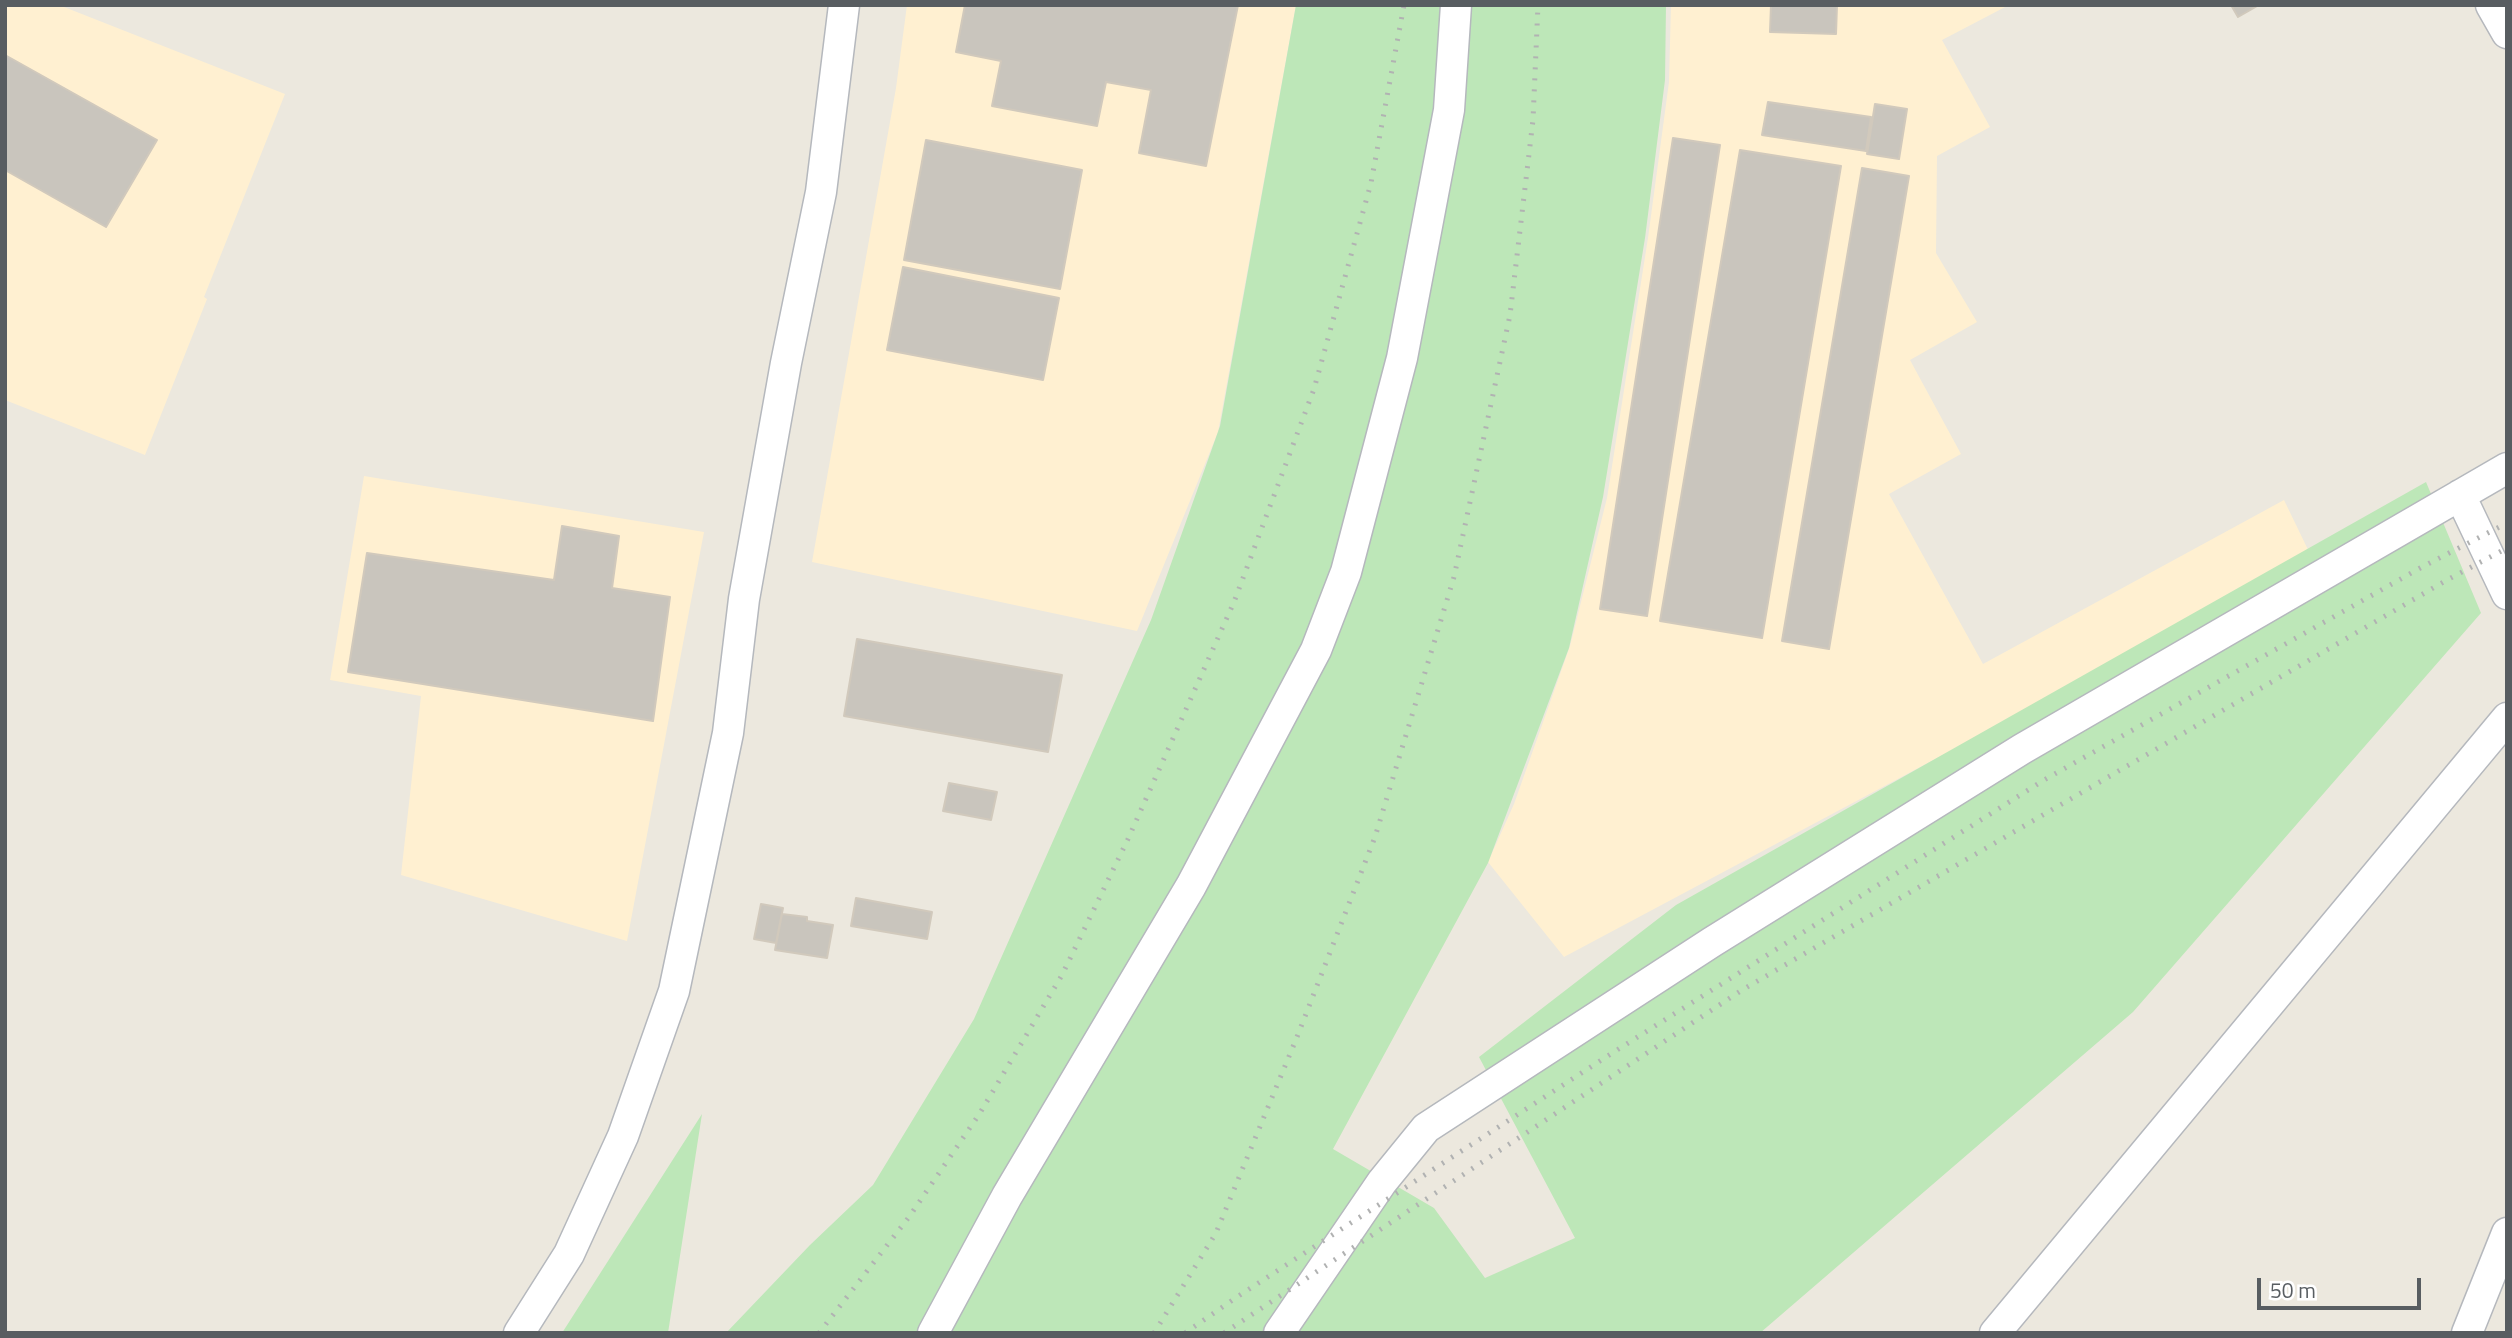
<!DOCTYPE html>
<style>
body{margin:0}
#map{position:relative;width:2512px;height:1338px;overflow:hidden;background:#ece8de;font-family:"Titillium Web",sans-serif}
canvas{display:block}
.frame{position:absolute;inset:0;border:7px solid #585d61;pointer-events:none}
.scale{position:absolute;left:2257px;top:1278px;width:164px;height:32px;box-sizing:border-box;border:4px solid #585d61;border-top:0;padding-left:9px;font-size:21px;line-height:24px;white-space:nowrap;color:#585d61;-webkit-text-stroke:5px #fff;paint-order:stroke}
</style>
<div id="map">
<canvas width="2512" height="1338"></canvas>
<div class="frame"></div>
<div class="scale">50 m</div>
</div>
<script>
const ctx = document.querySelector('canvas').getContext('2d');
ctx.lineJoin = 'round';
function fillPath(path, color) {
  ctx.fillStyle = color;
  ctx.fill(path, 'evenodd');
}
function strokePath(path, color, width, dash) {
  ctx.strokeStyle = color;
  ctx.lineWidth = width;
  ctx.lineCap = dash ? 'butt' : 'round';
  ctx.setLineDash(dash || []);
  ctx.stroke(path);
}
const commercial = new Path2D(`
 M5,5H59L285,94L204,297L207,299L145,455L5,400Z
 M907,5H1296L1218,432L1137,631L812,562L896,88Z
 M1671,5H2009L1942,40L1990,127L1937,156L1936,253L1977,322L1910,360L1961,454L1889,494L1983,664L2284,500L2312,558L1564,957L1488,862L1514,804L1570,646L1607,498L1648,238L1669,82Z
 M364,476L704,532L627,941L401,875L421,696L330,680Z`);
const green = new Path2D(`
 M1296,5H1666L1665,80L1645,238L1603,497L1569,648L1488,863L1333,1149L1434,1208L1485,1278L1575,1238L1479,1057L1676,905L2426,482L2481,613L2133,1012L1760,1333H726L810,1245L873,1185L974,1019L1151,620L1220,426Z
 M702,1114L668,1333H562Z`);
const building = new Path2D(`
 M965,5H1238L1206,166L1139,153L1151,90L1106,82L1097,126L992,106L1001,61L956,52Z
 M1771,5H1837L1836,34L1770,32Z
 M2231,5H2259L2238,17Z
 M5,55L157,140L106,227L5,170Z
 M1768,102L1871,117L1866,151L1762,135Z
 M1875,104L1907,109L1899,159L1867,154Z
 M1673,138L1720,145L1647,616L1600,609Z
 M926,140L1082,170L1060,289L904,260Z
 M1740,150L1841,166L1762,638L1660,621Z
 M1862,168L1909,176L1829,649L1782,641Z
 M903,267L1059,298L1043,380L887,350Z
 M562,526L619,536L612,588L670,597L653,721L348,672L367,553L554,580Z
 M857,639L1062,675L1048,752L844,716Z
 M949,783L997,792L991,820L943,811Z
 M856,898L932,912L927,939L851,926Z
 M761,904L783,908L776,943L754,939Z
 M782,914L807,917V921L833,925L827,958L775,950Z`);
const minor = new Path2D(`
 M2491,5L2507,33
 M2460,495L2507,594
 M519,1333L569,1254L623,1136L674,991L728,733L744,599L786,363L821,192L844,5
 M933,1333L1007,1196L1191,886L1316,650L1346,572L1402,358L1449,110L1456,5
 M1279,1333L1382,1182L1426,1128L1712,942L2022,749L2507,468
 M1995,1333L2507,718
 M2467,1333L2507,1233`);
const rail = new Path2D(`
 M819,1333L909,1217L980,1113L1062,975L1128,839L1234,602L1314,389L1371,183L1404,5
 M1154,1333L1216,1233L1297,1037L1375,837L1454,577L1510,315L1533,120L1538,5
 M1185,1333L1237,1297L1606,1057L2044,780L2422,567L2507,523
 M1224,1333L1742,990L2447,580L2507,548`);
fillPath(commercial, '#fff0d1');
fillPath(green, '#bde7b8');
fillPath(building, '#c9c5bd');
strokePath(building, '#d1c9bc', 2);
strokePath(minor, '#b5b8bd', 33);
strokePath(minor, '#fff', 30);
strokePath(rail, '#b1b2b2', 5, [2, 9]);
</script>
